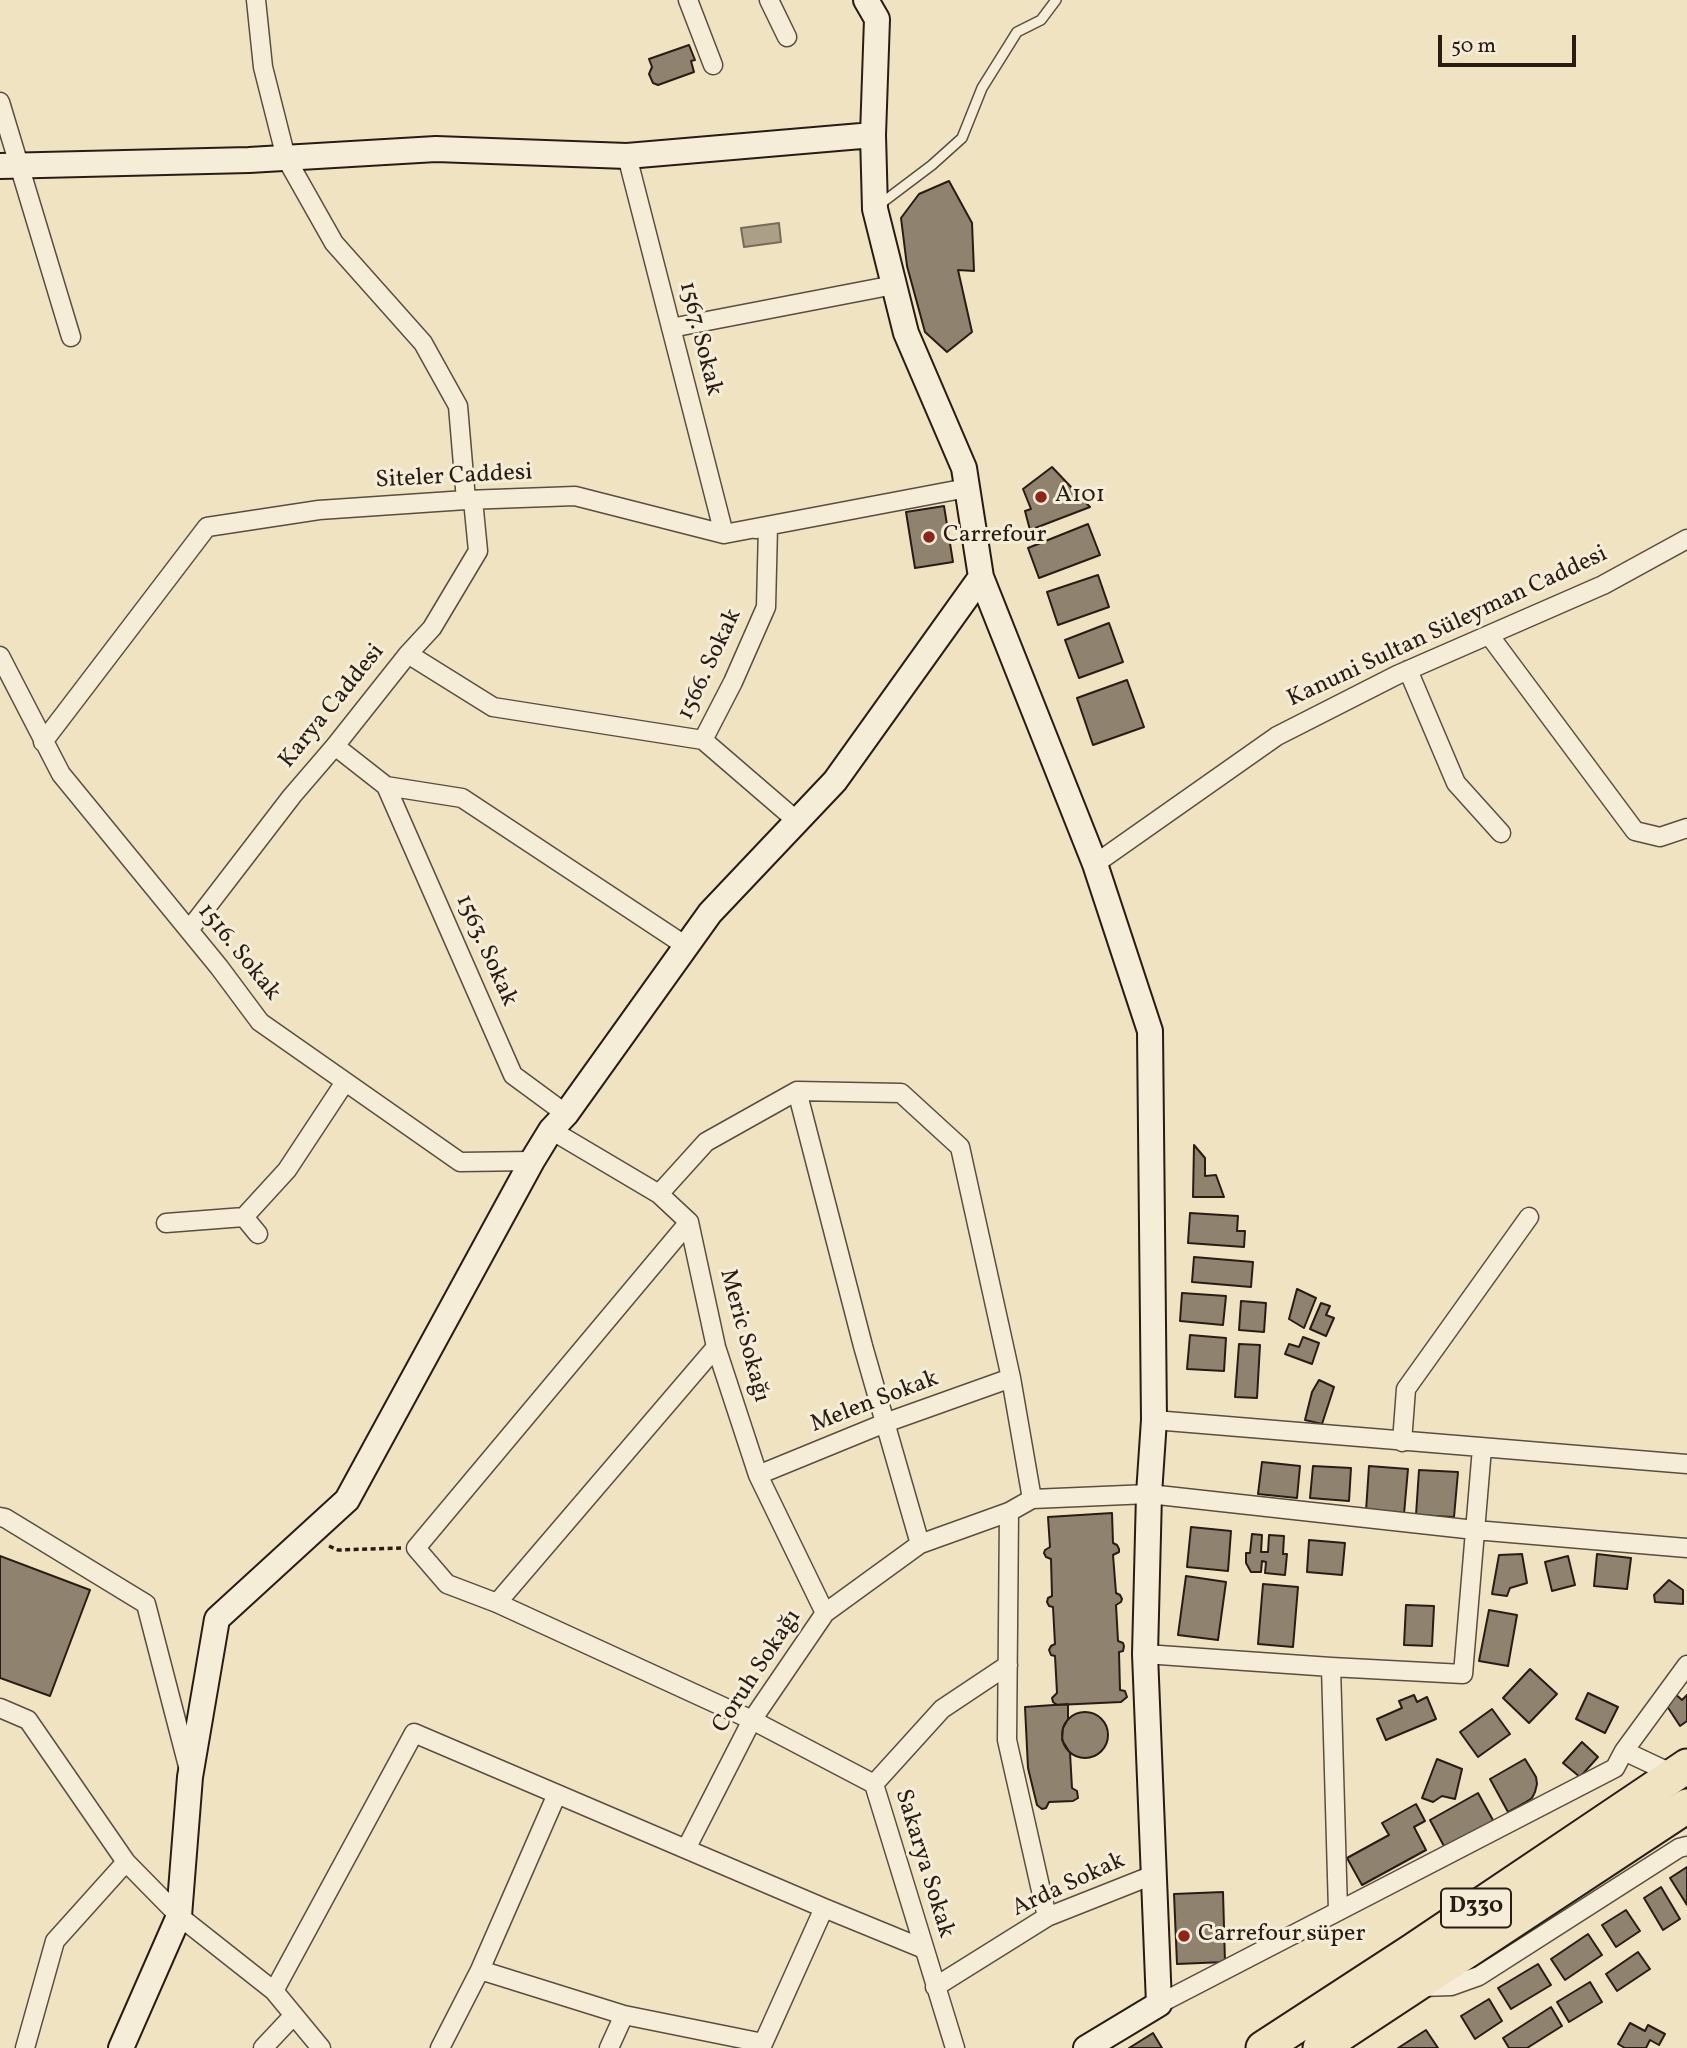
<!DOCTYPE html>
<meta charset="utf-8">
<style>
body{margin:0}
#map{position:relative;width:1687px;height:2048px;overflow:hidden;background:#efe3c2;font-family:Vollkorn,serif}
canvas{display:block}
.scale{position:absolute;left:1438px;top:35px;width:138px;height:32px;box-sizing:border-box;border:4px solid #281c15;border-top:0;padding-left:9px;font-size:21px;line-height:24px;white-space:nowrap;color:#281c15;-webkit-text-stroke:5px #f5edd7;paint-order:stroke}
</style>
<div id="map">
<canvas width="1687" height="2048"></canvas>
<div class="scale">50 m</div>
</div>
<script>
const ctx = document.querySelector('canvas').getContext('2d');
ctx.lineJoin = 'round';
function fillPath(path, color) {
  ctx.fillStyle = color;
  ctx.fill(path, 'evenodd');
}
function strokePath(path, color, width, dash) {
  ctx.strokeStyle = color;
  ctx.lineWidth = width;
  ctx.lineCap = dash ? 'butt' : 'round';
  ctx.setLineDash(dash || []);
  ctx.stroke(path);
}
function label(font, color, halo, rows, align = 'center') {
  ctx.font = font + ' Vollkorn,serif';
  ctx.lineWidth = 6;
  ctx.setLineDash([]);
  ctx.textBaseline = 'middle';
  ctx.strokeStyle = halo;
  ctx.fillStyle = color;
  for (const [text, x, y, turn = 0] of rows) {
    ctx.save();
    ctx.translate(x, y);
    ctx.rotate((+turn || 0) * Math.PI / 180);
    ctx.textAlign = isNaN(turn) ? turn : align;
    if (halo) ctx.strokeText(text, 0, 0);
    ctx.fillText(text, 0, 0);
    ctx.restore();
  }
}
const water = new Path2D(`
 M779,223L781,242L744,247L741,228Z`);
const building = new Path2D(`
 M689,45L695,60L691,61L694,72L658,85L653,83L649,74L652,67L649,59Z
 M949,181L972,223L974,271L958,270L972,332L947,352L925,332L907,266L901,218L919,194Z
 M1052,467L1090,507L1030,530L1025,511L1031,509L1023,489Z
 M944,506L953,562L915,568L906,512Z
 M1088,524L1100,555L1039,578L1028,548Z
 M1098,575L1109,607L1058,625L1047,592Z
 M1109,623L1123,662L1079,678L1065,640Z
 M1127,680L1144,727L1093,745L1077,698Z
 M1194,1145L1205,1158V1176L1216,1175L1224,1197H1193Z
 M1190,1213L1238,1216L1237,1231H1245L1244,1247L1188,1243Z
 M1194,1257L1253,1262L1251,1287L1192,1282Z
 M1297,1289L1316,1298L1304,1328L1289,1319Z
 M1182,1293L1226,1296L1223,1325L1180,1321Z
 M1241,1301L1266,1303L1264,1332L1239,1330Z
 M1321,1303L1330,1306L1326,1315L1334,1318L1326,1336L1310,1329Z
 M1190,1335L1226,1338L1224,1371L1187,1369Z
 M1303,1337L1319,1343L1312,1364L1285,1354L1289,1344L1299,1347Z
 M1239,1344L1260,1345L1257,1398L1235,1397Z
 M1319,1380L1334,1387L1322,1424L1305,1420L1312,1392Z
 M1262,1462L1300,1466L1297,1498L1258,1494Z
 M1313,1466L1351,1468L1349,1501L1310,1498Z
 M1369,1466L1408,1469L1404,1514L1366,1511Z
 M1419,1470L1458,1472L1454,1517L1416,1515Z
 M1112,1513L1113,1543L1117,1545L1119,1549V1552L1113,1555L1116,1593L1120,1595L1122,1599L1121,1602L1116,1605L1118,1641L1123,1643L1124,1646L1123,1651L1119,1652L1120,1690L1125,1691L1127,1697L1121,1702L1057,1705L1053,1702L1052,1698L1057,1693L1055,1656L1051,1655L1049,1650L1051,1646L1055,1644L1053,1607L1049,1606L1047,1602L1048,1598L1052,1596L1051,1559L1046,1557L1044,1553L1045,1550L1050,1547L1048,1517Z
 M1191,1527L1231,1531L1228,1571L1187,1567Z
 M1252,1534L1262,1535L1261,1552H1268L1269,1535L1284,1536L1283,1554H1287L1285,1575L1265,1573L1266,1562L1262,1561L1261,1572H1251L1246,1563V1553H1250Z
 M1309,1540L1345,1543L1342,1575L1307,1572Z
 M1522,1554L1527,1583L1510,1588L1507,1596L1492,1594L1499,1555Z
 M1597,1554L1631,1558L1627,1589L1594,1586Z
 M0,1556L90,1590L50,1696L0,1678Z
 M1568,1556L1575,1585L1552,1591L1545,1562Z
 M1186,1576L1226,1582L1218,1640L1178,1635Z
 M1669,1580L1683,1590V1604L1655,1602L1654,1595Z
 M1263,1584L1298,1587L1293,1647L1258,1644Z
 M1406,1605L1434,1606L1432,1646L1404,1645Z
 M1489,1610L1517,1615L1508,1666L1479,1661Z
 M1530,1669L1557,1694L1529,1723L1503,1698Z
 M1673,1692L1682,1700L1687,1695V1721L1680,1726L1665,1703Z
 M1588,1693L1618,1707L1605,1733L1576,1719Z
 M1414,1695L1417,1702L1427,1697L1436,1719L1386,1740L1377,1719L1402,1708L1399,1701Z
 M1068,1704V1719L1063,1728L1062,1740L1070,1753L1072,1788L1077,1791L1078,1798L1073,1801L1049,1802L1046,1808L1042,1809L1037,1805L1028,1768L1025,1707Z
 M1492,1709L1510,1734L1478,1757L1460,1732Z
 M1062 1735a23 23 0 1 1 46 0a23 23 0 1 1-46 0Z
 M1582,1742L1598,1757L1580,1777L1563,1763Z
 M1437,1759L1462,1769L1455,1799L1442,1796L1433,1802L1422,1798Z
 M1525,1759L1536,1777L1537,1784L1535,1792L1532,1798L1526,1802L1508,1812L1490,1779Z
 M1478,1793L1494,1822L1445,1848L1430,1820Z
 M1416,1804L1425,1821L1414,1827L1426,1850L1362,1885L1347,1858L1389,1835L1382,1823Z
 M1687,1867V1905L1670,1878Z
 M1661,1887L1680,1919L1663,1930L1644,1898Z
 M1223,1892L1225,1962L1177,1964L1174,1894Z
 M1626,1910L1640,1931L1616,1947L1602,1925Z
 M1588,1934L1602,1955L1565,1980L1551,1959Z
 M1638,1952L1650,1969L1617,1991L1606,1974Z
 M1538,1964L1551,1985L1511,2009L1498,1988Z
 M1590,1982L1602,2002L1569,2022L1557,2002Z
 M1489,1999L1502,2021L1475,2039L1461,2016Z
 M1551,2007L1562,2026L1527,2048H1509L1503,2038Z
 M1630,2023L1645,2031L1648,2025L1665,2034L1659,2045L1650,2040L1646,2048H1625L1618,2044Z
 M1426,2030L1438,2048H1398Z
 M1153,2033L1162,2048H1129Z`);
const path = new Path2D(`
 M329,1546L338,1550L401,1548`);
const lane = new Path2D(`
 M879,205L932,165L962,138L982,88L1017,32L1041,20L1056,0`);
const street = new Path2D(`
 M256,0L263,67L286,158L334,243L423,343L458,406L466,500
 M688,0L713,65
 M769,0L787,37
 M0,102L71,337
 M627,156L724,534
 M671,328L894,285
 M1489,635L1635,831L1660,837L1687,828
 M408,654L493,707L703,740L797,821
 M0,656L61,774L219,967L260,1022L460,1162L532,1161
 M1408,670L1456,783L1501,833
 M703,740L733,682L766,607L768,527L755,529
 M43,742L207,527L319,510L466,500L575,496L724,534L967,488
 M335,746L386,786L462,798L686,946
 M386,786L513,1075L566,1114
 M1095,864L1277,736L1397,675L1603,585L1687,539
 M189,930L292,796L335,746L408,654L432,628L478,551L473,500
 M797,1091L863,1346L920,1544
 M551,1130L659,1194L689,1222L716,1347L758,1475L825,1613
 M659,1194L706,1142L797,1091L901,1093L960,1147L1011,1378L1032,1499
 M244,1217L258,1234
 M689,1222L416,1548L447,1584L497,1603L752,1720L874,1784L955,2048
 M166,1223L244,1217L287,1170L345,1082
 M1154,1420L1687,1464
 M1402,1442L1406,1389L1529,1217
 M758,1475L885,1423L1011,1378
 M1009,1512L1007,1740L1047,1917
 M0,1517L5,1518L146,1604L189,1770
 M497,1603L716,1347
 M1145,1654L1331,1667L1463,1674L1482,1448
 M1331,1667L1338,1911
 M0,1708L28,1720L126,1862L179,1916L274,1991L321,2048
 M1624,1751L1687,1665
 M874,1784L942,1709L1008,1665
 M557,1794L480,1970L624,2015
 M686,1849L752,1720L825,1613L920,1544L1009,1512L1032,1499L1149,1494L1475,1530L1687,1548
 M935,1987L1047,1917L1153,1875
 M1422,1987L1451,1986L1479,1976L1679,1848L1687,1846
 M274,1991L414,1733L824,1908L924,1949
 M1159,2004L1615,1768L1624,1751L1673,1774
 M25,2048L55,1941L126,1862
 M263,2048L294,2015
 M440,2048L480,1970
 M609,2048L624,2015L763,2043
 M761,2048L824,1908`);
const secondary = new Path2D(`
 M866,0L877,19L873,135L875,209L906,333L964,468L981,577L1095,864L1150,1031L1154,1420L1149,1494L1145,1654L1159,2004L1086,2048
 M0,166L249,160L436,149L627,156L873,135
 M121,2048L179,1916L190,1777L217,1619L347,1500L532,1161L551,1130L566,1114L710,913L835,781L981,577`);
const highway = new Path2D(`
 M1263,2048L1412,1951L1687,1766
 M1320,2048L1687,1806`);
const markers = [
 [1041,497,7,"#8f2418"],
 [929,537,7,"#8f2418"],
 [1184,1936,7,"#8f2418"]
];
const shields = [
 [1476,1908,70]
];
const shieldNames = [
 ["D330",1476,1908]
];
const streetNames = [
 ["1567. Sokak",699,339,76],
 ["Siteler Caddesi",454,478,-3],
 ["Kanuni Sultan Süleyman Caddesi",1448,628,-25],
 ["1566. Sokak",711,665,-65],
 ["Karya Caddesi",333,707,-51],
 ["1563. Sokak",485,951,66],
 ["1516. Sokak",238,953,51],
 ["Meric Sokağı",743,1336,75],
 ["Melen Sokak",875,1403,-21],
 ["Coruh Sokağı",758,1672,-57],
 ["Sakarya Sokak",923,1864,73],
 ["Arda Sokak",1069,1886,-25]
];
const poiNames = [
 ["A101",1055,497],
 ["Carrefour",943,537],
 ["Carrefour süper",1198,1936]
];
fillPath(water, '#ab9f87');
strokePath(water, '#776b59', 2);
fillPath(building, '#8f836f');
strokePath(building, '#281c15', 2);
strokePath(lane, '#5a4e40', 12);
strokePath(street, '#5a4e40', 21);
strokePath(secondary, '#281c15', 28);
strokePath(highway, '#281c15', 37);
strokePath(path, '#281c15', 3.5, [5, 3.5]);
strokePath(lane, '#f5edd7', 9);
strokePath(street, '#f5edd7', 18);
strokePath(secondary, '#f5edd7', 24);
strokePath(highway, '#efe3c2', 33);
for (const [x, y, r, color] of markers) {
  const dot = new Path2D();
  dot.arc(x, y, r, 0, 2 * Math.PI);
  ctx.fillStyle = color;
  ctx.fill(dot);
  strokePath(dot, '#f5edd7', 2.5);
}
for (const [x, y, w] of shields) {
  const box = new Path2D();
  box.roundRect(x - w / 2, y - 19.5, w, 39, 5);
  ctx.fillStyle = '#f5edd7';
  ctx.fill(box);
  strokePath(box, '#281c15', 2);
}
label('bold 23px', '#281c15', null, shieldNames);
label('24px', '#281c15', '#f5edd7', streetNames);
label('24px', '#281c15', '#f5edd7', poiNames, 'left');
</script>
